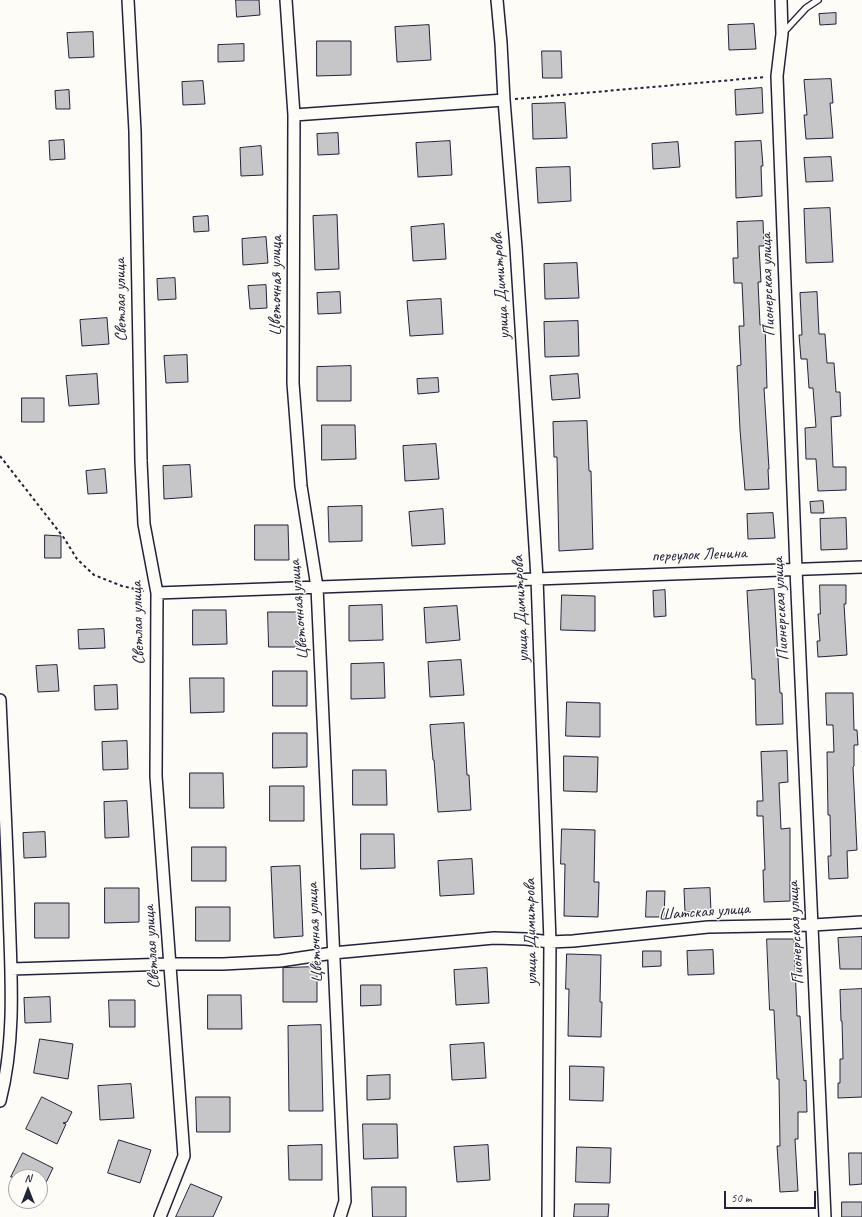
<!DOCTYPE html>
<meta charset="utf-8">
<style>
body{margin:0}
#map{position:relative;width:862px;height:1217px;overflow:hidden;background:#fdfcf7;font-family:Caveat,sans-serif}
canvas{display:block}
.north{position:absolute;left:8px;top:1169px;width:40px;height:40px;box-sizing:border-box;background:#fdfcf7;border:1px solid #a5a5ac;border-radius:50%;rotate:0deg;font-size:11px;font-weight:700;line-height:16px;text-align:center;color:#22223b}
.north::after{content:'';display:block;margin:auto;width:14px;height:18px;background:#22223b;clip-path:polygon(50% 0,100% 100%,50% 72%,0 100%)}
.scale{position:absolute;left:724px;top:1191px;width:92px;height:18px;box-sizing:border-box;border:2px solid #22223b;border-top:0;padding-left:5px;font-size:12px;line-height:14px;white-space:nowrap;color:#22223b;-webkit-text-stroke:3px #fdfcf7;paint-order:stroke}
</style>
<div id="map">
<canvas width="862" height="1217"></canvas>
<div class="north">N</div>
<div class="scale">50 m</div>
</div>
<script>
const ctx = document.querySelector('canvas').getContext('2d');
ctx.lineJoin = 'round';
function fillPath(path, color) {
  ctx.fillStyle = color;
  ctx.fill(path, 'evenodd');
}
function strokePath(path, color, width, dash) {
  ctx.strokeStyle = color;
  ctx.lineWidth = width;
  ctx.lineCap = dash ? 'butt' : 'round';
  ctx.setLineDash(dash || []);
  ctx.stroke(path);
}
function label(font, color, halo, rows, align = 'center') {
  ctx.font = font + ' Caveat,sans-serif';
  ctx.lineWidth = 3;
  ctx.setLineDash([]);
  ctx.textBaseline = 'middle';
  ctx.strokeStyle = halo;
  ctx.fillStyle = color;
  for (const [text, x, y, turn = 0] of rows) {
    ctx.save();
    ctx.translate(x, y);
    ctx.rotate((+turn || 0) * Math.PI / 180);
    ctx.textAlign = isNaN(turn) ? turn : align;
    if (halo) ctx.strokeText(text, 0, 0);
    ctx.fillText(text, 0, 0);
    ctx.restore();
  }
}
const building = new Path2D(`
 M236,0H259L260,15L237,17Z
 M836,13V24L820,25L819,14Z
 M754,24L756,49L729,50L728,25Z
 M429,25L431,60L397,62L395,27Z
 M93,32L94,57L69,58L67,33Z
 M317,41H351V75L317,76Z
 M244,44V61L218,62V45Z
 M542,51H561L562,78H543Z
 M831,79L833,103H830L833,138L806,139L804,115H807L804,80Z
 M203,81L205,104L183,105L182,82Z
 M762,88L763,113L736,115L735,90Z
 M69,90L70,109H56L55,91Z
 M565,103L567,138L533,139L532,104Z
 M338,133L339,154L318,155L317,134Z
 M64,140L65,159L50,160L49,141Z
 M450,141L452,175L418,177L416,143Z
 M761,141L763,166H761L762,196L736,198L735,142Z
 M678,142L680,167L653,169L652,144Z
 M261,146L263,175L241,176L240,148Z
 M831,157L833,181L806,182L804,158Z
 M570,167L571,201L538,203L536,168Z
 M830,208L833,262L806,263L804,209Z
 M337,215L339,269L315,270L313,216Z
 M208,216L209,231L194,232L193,217Z
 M763,221L764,246H759L761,282H758L760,325L765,324L767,388H764L769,469H768L769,489L745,490L740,430L737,366L741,365L739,326H744L742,283H734L733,258H738L737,222Z
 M444,224L446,259L413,261L411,227Z
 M266,237L268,263L243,265L242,239Z
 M577,263L579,298L545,299L544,264Z
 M175,278L176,299L158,300L157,279Z
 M266,285L267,308L250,309L248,286Z
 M340,292L341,313L318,314L317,293Z
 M817,292L819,334H825L827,363H834L836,392H840L841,416L831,417L833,467H846V490L818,491L816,459H806L805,428L816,427L813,388H809L807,359H801L799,335H802L800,293Z
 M441,299L443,334L410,336L407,301Z
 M107,318L109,344L82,346L80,320Z
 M578,321L579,356L545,357L544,322Z
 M187,355L188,382L166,383L164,356Z
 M351,366V401H317V367Z
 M97,374L99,404L69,406L66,376Z
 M578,374L580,398L552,400L550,376Z
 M438,378L439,392L418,394L417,379Z
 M22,398H44V422H22Z
 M587,421L589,471H591L593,549L559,551L557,457H554L553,422Z
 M322,425H355L356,459L322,460Z
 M436,444L439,479L405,481L403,446Z
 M190,465L192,497L164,499L163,466Z
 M105,469L107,493L88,494L86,471Z
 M823,501L824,513H811L810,502Z
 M362,506V541L329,542L328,507Z
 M443,509L445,544L412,546L409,512Z
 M773,513L775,538L748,539L747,514Z
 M846,518L847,549L821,550L820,519Z
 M255,525H288L289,560H255Z
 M45,535L61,536V558H45Z
 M820,585H846V604H844L847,655L818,657L817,641H820L818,614H820Z
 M774,589L780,693H782L783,724L756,725L755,679H752L747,591Z
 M665,590L666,616L654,617L653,591Z
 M562,595L595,596V631L561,630Z
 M382,605L383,640L349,641V606Z
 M457,606L460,640L426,643L424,608Z
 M193,610H226L227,644L193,645Z
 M268,612H302L303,647H269Z
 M104,629L105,648L79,649L78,630Z
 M461,660L464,695L430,697L428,662Z
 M384,663L385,698L351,699V664Z
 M57,665L59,691L38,692L36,666Z
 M273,671H307V706H273Z
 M190,678H224V712L191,713Z
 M117,685L118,709L95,710L94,686Z
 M826,693H853L854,730H857L858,745H854V766L853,767L857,850L847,851L848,878L829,879L828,856H831L830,815H828L827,752H834L833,725H827Z
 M567,702L600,703V737L566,736Z
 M464,723L467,775H469L471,810L438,812L434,760H433L430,725Z
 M273,733H307V767L273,768Z
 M127,741L128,769L103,770L102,742Z
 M787,751L788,782L779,783L781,829L790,828V901L764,902L763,870H765L763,816H757V801H763L761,752Z
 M564,756L598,757L597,792L564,791Z
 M353,770H386L387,805H353Z
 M190,773H223L224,808H190Z
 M270,786H304V821H270Z
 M127,801L129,837L105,838L104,802Z
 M562,829L595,830L594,882H599L598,917L564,916L565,864H561Z
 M45,832L46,857L24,858L23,833Z
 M361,834H394L395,868L361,869Z
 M192,847H226V881H192Z
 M472,859L474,894L440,896L438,861Z
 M300,866L303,936L274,938L271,867Z
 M105,888H139V922L105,923Z
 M710,888L711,912H685L684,889Z
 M647,891H665L664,917H646Z
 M35,903H69V938H35Z
 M196,907H230V941H196Z
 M862,937V969H840L838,938Z
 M767,939H794L797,1016H800L804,1081L806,1080L807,1112H798V1139H795L798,1191L780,1192L777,1146H780L779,1079H777L774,1010H770Z
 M713,950L714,974L688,975L687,951Z
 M643,951H661V966L643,967Z
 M567,954L601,955L600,1002H602L601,1037L568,1036L569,989H566Z
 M317,967V1002H283V968Z
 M487,968L489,1003L456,1005L454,970Z
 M361,985H381V1005L361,1006Z
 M862,989V1097L838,1098V1083H840V1059H843L842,1021H841L840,990Z
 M208,995H241L242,1029H208Z
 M50,997L51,1022L25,1023L24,998Z
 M109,1000H135V1027H110Z
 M321,1025L323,1111H289L288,1026Z
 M40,1039L73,1044L68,1079L34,1073Z
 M484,1043L486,1078L452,1080L450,1045Z
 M570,1066L604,1067L603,1101L570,1100Z
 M390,1075V1099L367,1100V1076Z
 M131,1084L134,1118L100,1120L98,1086Z
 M42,1097L72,1112L67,1122L63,1123L66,1124L57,1144L26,1129Z
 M196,1097H230V1132H197Z
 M363,1124H397L398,1158L364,1159Z
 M119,1140L151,1150L140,1183L108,1173Z
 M322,1145V1180H289L288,1146Z
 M488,1145L490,1180L457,1182L454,1147Z
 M577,1147L611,1148L610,1183L576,1182Z
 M23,1153L53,1168L40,1195V1177H11Z
 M849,1153H862V1184L850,1185Z
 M191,1184L222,1197L213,1217H176Z
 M372,1187H406V1217H373Z
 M842,1202H862V1217H842Z
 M575,1204H609L608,1217H574Z`);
const path = new Path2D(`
 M515,99L766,77
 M0,456L64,538L77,559L94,575L122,586L144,591`);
const service = new Path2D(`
 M782,34L806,8L818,0`);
const minor = new Path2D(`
 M128,0L135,131L141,461L144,524L157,593L156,776L184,1156L160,1217
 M286,0L294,115L293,383L301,486L317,587L345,1201L340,1217
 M497,0L501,43L504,100L516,248L537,578L550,942L548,1217
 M781,0L782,34L777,76L796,569L825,1217
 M294,115L504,100
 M157,593L862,567
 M0,700C3,770 7,841 9,911C11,974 16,1039 0,1101
 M11,969L170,964H223L280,961L333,953L494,938L526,939L550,942L573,941L708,927L813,925L862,922`);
const streetNames = [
 ["Пионерская улица",768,285,-92],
 ["Цветочная улица",277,286,-90],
 ["улица Димитрова",501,286,-94],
 ["Светлая улица",121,300,-91],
 ["переулок Ленина",699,555,-2],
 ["улица Димитрова",521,609,-93],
 ["Пионерская улица",781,609,-93],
 ["Цветочная улица",299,610,-95],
 ["Светлая улица",138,623,-92],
 ["Шатская улица",704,912,-4],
 ["улица Димитрова",531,932,-91],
 ["Цветочная улица",315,933,-93],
 ["Пионерская улица",796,933,-93],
 ["Светлая улица",152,947,-94]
];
fillPath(building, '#c6c6c8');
strokePath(building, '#22223b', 1);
strokePath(service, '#22223b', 8);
strokePath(minor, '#22223b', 14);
strokePath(path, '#22223b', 2, [3, 3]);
strokePath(service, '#fdfcf7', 5.5);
strokePath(minor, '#fdfcf7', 11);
label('17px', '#22223b', '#fdfcf7', streetNames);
</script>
